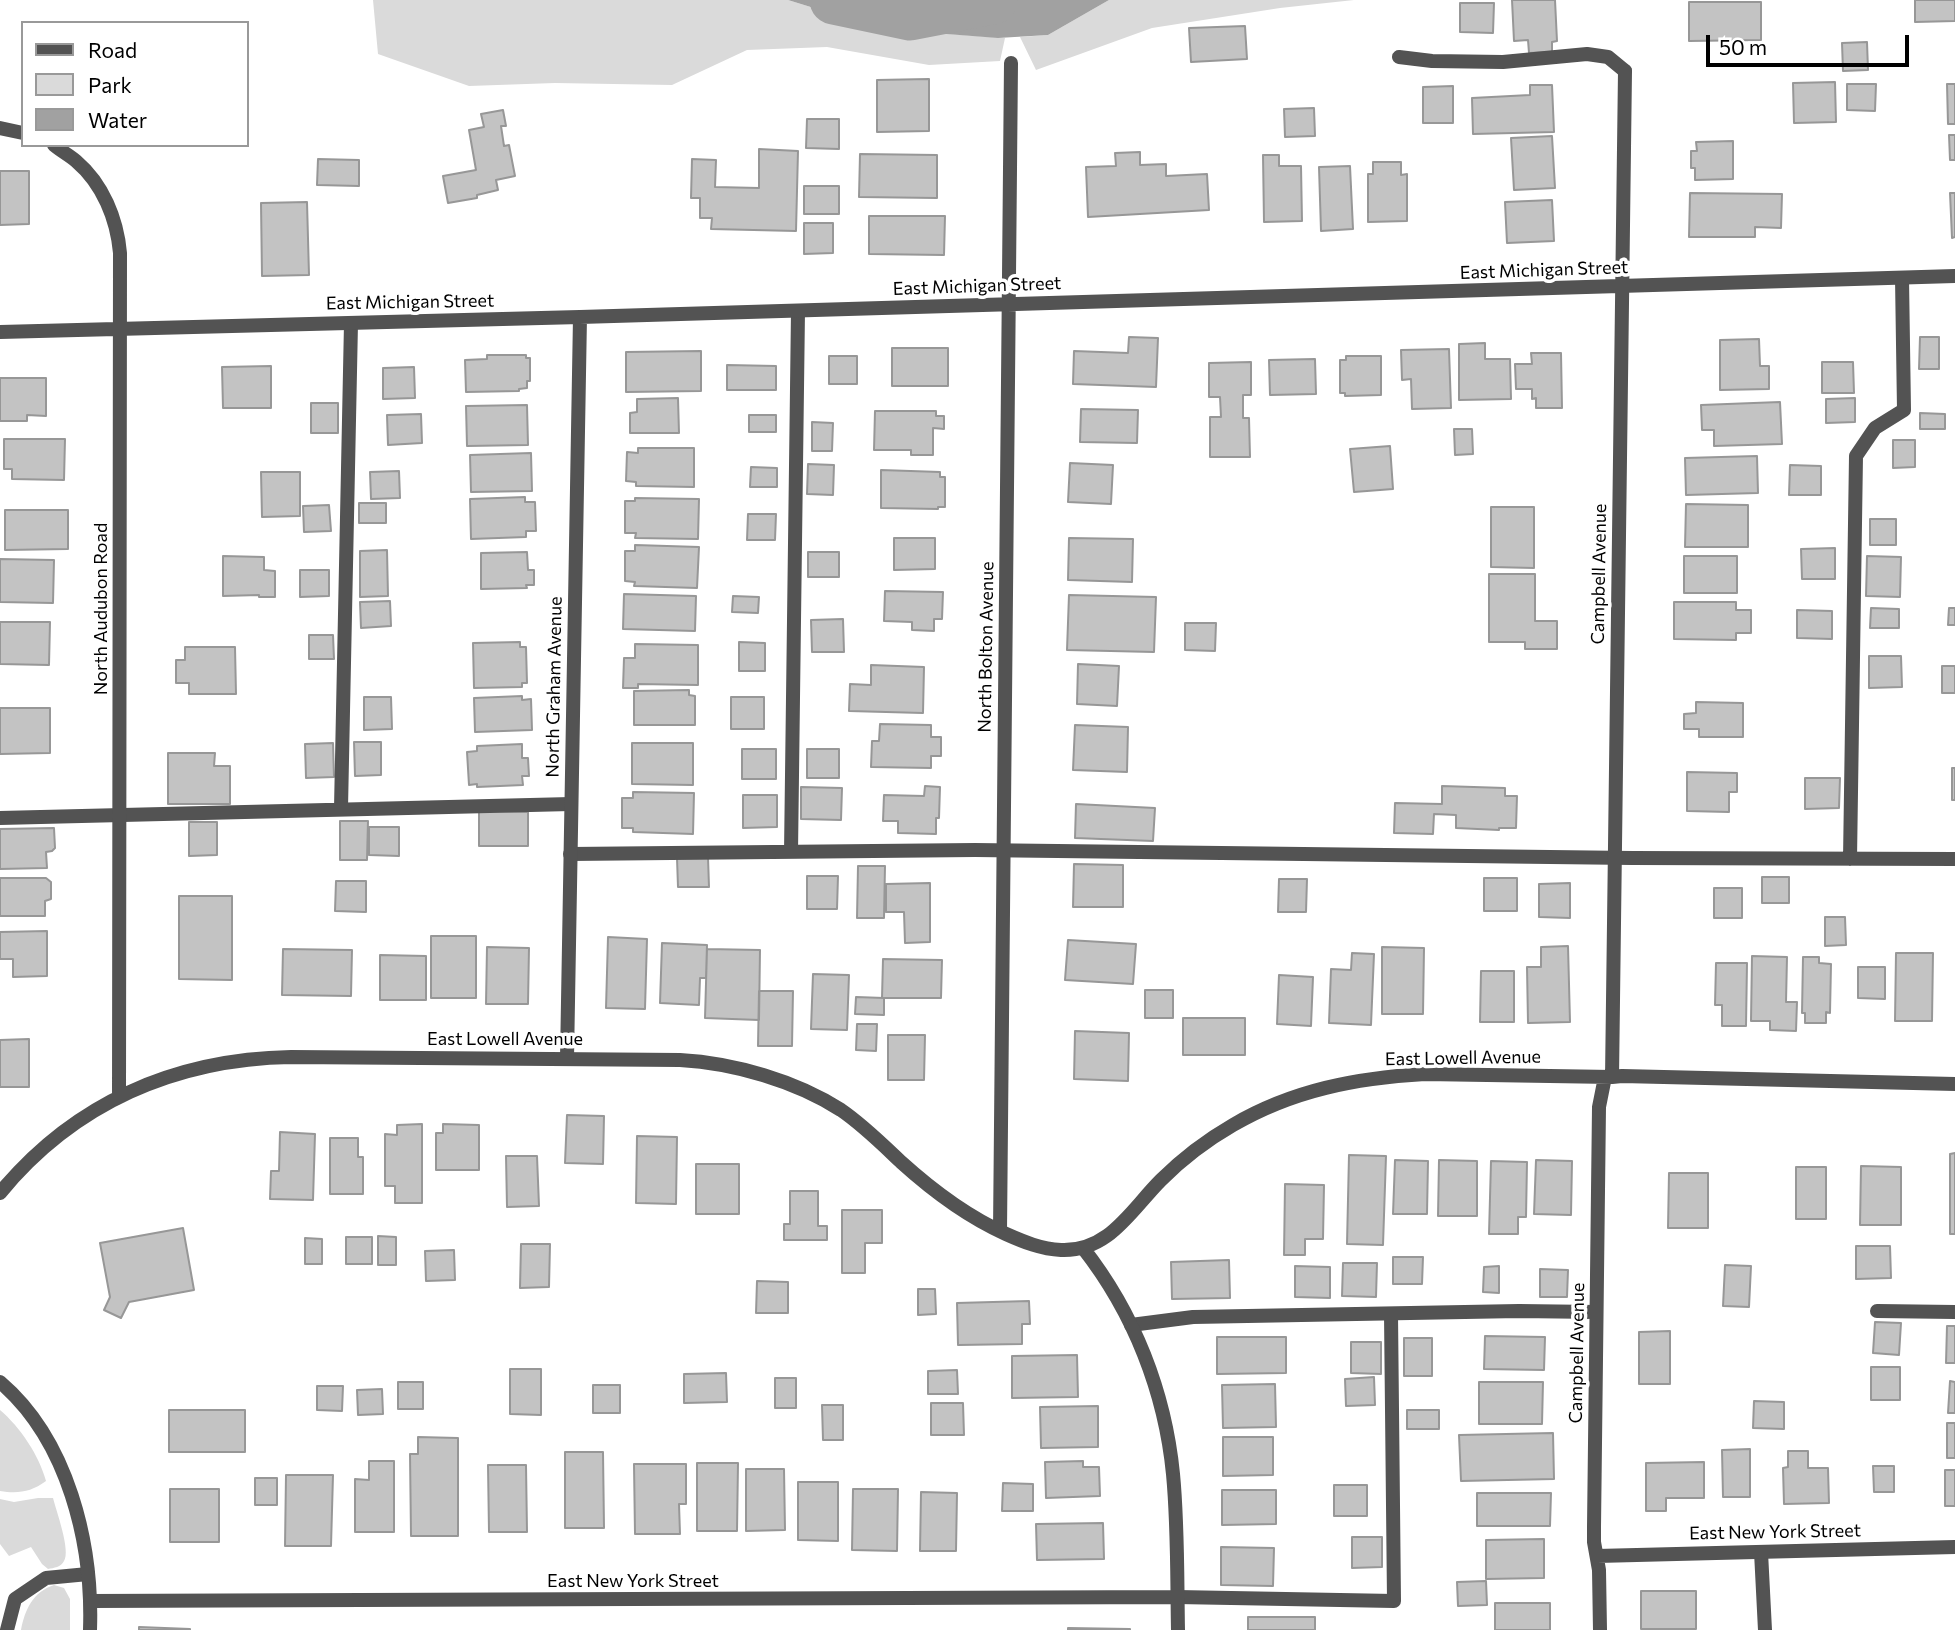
<!DOCTYPE html>
<style>
body{margin:0}
#map{position:relative;width:1955px;height:1630px;overflow:hidden;background:#fff;font-family:Commissioner,sans-serif}
canvas{display:block}
.legend{position:absolute;left:21px;top:21px;width:228px;height:126px;box-sizing:border-box;background:#fff;border:2px solid #999;margin:0;padding:9px 12px;list-style:none;font-size:21px;color:#000}
.legend li{display:flex;align-items:center;gap:14px;height:35px}
.legend b{width:35px;border:2px solid #999}
.scale{position:absolute;left:1706px;top:35px;width:203px;height:32px;box-sizing:border-box;border:4px solid #000;border-top:0;padding-left:9px;font-size:21px;line-height:24px;white-space:nowrap;color:#000;-webkit-text-stroke:5px #fff;paint-order:stroke}
</style>
<div id="map">
<canvas width="1955" height="1630"></canvas>
<ul class="legend">
<li><b style="height:9px;background:#535353"></b>Road</li>
<li><b style="height:19px;background:#dadada"></b>Park</li>
<li><b style="height:19px;background:#a1a1a1"></b>Water</li>
</ul>
<div class="scale">50 m</div>
</div>
<script>
const ctx = document.querySelector('canvas').getContext('2d');
ctx.lineJoin = 'round';
function fillPath(path, color) {
  ctx.fillStyle = color;
  ctx.fill(path, 'evenodd');
}
function strokePath(path, color, width, dash) {
  ctx.strokeStyle = color;
  ctx.lineWidth = width;
  ctx.lineCap = dash ? 'butt' : 'round';
  ctx.setLineDash(dash || []);
  ctx.stroke(path);
}
function label(font, color, halo, rows, align = 'center') {
  ctx.font = font + ' Commissioner,sans-serif';
  ctx.lineWidth = 7;
  ctx.setLineDash([]);
  ctx.textBaseline = 'middle';
  ctx.strokeStyle = halo;
  ctx.fillStyle = color;
  for (const [text, x, y, turn = 0] of rows) {
    ctx.save();
    ctx.translate(x, y);
    ctx.rotate((+turn || 0) * Math.PI / 180);
    ctx.textAlign = isNaN(turn) ? turn : align;
    if (halo) ctx.strokeText(text, 0, 0);
    ctx.fillText(text, 0, 0);
    ctx.restore();
  }
}
const green = new Path2D(`
 M373,0H788L869,25L921,32L1005,38L1000,61L929,65L827,47L747,50L672,85L555,83L469,86L378,54Z
 M873,0H974L986,10Z
 M1109,0H1354L1280,8L1152,28L1036,70L1020,37L1048,35Z
 M0,1410C20,1427 39,1455 46,1481C31,1492 18,1494 0,1491Z
 M38,1498H53C56,1510 71,1551 64,1561C61,1567 54,1568 48,1569L42,1564L31,1547L9,1556L0,1544V1499L14,1502Z
 M54,1585L64,1588L70,1599V1630H21C25,1609 33,1592 54,1585Z`);
const water = new Path2D(`
 M788,0H873L986,10L1006,0H1109L1048,35L998,38L921,32L869,25Z`);
const river = new Path2D(`
 M834,0L910,16L993,0`);
const building = new Path2D(`
 M1512,0H1555L1557,41L1552,42V52L1529,53L1528,40L1514,41Z
 M1915,0H1955V21L1915,22Z
 M1689,2H1761V40L1689,41Z
 M1460,3H1494L1493,33L1460,32Z
 M1245,26L1247,59L1191,62L1189,28Z
 M1867,42L1868,70L1843,71L1842,43Z
 M929,79V131L877,132V80Z
 M1835,82L1836,122L1794,123L1793,83Z
 M1847,84H1876L1875,111L1847,110Z
 M1947,84H1955V124H1948Z
 M1530,85H1552L1554,132L1473,134L1472,98L1530,95Z
 M1453,86V123H1423V87Z
 M1314,108L1315,136L1285,137L1284,109Z
 M503,110L506,126H501L504,146L509,145L515,176L496,180L498,190L477,195V198L448,203L443,176L476,170L469,130L484,127L481,114Z
 M807,119H839V149L806,148Z
 M1949,135H1955V160H1950Z
 M1552,136L1555,188L1514,190L1511,138Z
 M1733,141V179L1695,180V168H1691V151H1697L1696,142Z
 M759,149L798,151L796,231L711,229L712,218H700V198H691L692,159L716,160L715,187L759,188Z
 M1140,152V165L1166,164V176L1207,174L1209,210L1088,217L1086,167L1116,166L1115,153Z
 M860,154L937,155V198L859,197Z
 M1263,155H1279V166H1301L1302,221L1264,222Z
 M318,159L359,160V186L317,185Z
 M1373,162H1401V175L1407,174V221L1368,222V174H1373Z
 M1350,166L1353,229L1321,231L1319,167Z
 M0,171H29V224L0,225Z
 M804,186H839V214H804Z
 M1690,193L1782,194L1781,228L1755,227V237H1689Z
 M1950,193H1955V237L1952,238Z
 M1552,200L1554,241L1507,243L1505,202Z
 M307,202L309,275L262,276L261,203Z
 M869,216H945L944,255L869,254Z
 M804,223H833V253L804,254Z
 M1129,337L1158,338L1156,387L1073,384L1074,351L1128,353Z
 M1920,337H1939V369H1919Z
 M1759,339L1760,366H1769V389L1720,390V340Z
 M1485,343V359H1510L1511,399L1459,400V344Z
 M892,348H948V386H892Z
 M1449,349L1451,408L1412,409L1411,379L1402,380L1401,350Z
 M701,351V391L626,392V352Z
 M1531,353H1561L1562,408H1536V398L1532,399V389H1516L1515,364H1532Z
 M487,355H526V358H530V381H527V388L519,389V391L466,392L465,360L487,359Z
 M829,356H857V384H829Z
 M1346,356H1381V395L1345,396V393H1340V360H1346Z
 M1315,359L1316,394L1270,395L1269,360Z
 M1251,362V395H1243V418H1249L1250,457H1210V417H1221L1220,397H1209V363Z
 M1822,362H1853L1854,393H1822Z
 M727,365L776,366V390H727Z
 M271,366V408H223L222,367Z
 M414,367L415,398L383,399V368Z
 M0,378H46V416L27,415V421H0Z
 M678,398L679,433H630V413L637,412V399Z
 M1855,398V422L1826,423V399Z
 M1780,402L1782,444L1714,446V430H1702L1701,405Z
 M311,403H338V433H311Z
 M527,405L528,445L467,446L466,406Z
 M1081,409L1138,410L1137,443L1080,442Z
 M875,411H936V416H944V429L933,428V455H911V450H874Z
 M1920,413L1945,414V429H1920Z
 M421,414L422,443L388,445L387,415Z
 M749,415H776V432H749Z
 M812,422L833,423L832,451H812Z
 M1454,429H1472L1473,454L1455,455Z
 M4,439H65L64,480L12,479V469H4Z
 M1893,440H1915V467L1893,468Z
 M1390,446L1393,489L1354,492L1350,449Z
 M638,448H694V487L636,486V482L626,481L627,452L638,453Z
 M531,453L532,491L471,492L470,455Z
 M1757,456L1758,493L1686,495L1685,458Z
 M1070,463L1113,465L1111,504L1068,502Z
 M808,464L834,465L833,495L807,494Z
 M1790,465L1821,466V495H1789Z
 M751,467L777,468V487H750Z
 M881,470L940,472V477H945V507H938V509L881,508Z
 M399,471L400,498L371,499L370,472Z
 M261,472H300V516L262,517Z
 M525,497V502H535L536,531H526V537L471,539L470,499Z
 M635,498L699,499L698,539L635,538L636,533H625V501H635Z
 M359,503H386V523H359Z
 M1686,504L1748,505V547H1685Z
 M329,505L331,531L304,532L303,506Z
 M1491,507H1534V568L1491,567Z
 M5,510H68V549L5,550Z
 M748,514H776L775,540H747Z
 M1870,519H1896V545H1870Z
 M894,538H935V569L894,570Z
 M1069,538L1133,539L1132,582L1068,580Z
 M635,545L699,547L697,588L634,586L635,582L625,581V551H635Z
 M1835,548V579H1802L1801,549Z
 M387,550L388,596L360,597V551Z
 M527,552L528,570H534V585H526L527,588L481,589V553Z
 M808,552H839V577H808Z
 M223,556L264,557V570L275,571V597H259V595L223,596Z
 M1684,556H1737V593H1684Z
 M1867,556L1901,557L1900,597L1866,596Z
 M0,559L54,560L53,603L0,602Z
 M300,570H329V596L300,597Z
 M1489,574H1535V621H1557V649H1525V642H1489Z
 M885,591L943,592L942,619H934V631L912,630V622L884,621Z
 M624,594L696,596L695,631L623,629Z
 M1069,595L1156,597L1154,652L1067,650Z
 M733,596L759,597L758,613L732,612Z
 M390,601L391,626L361,628L360,602Z
 M1674,602H1736V610H1751V633H1736V640L1674,639Z
 M1871,608L1899,609V628H1870Z
 M1949,608H1955V625H1948Z
 M1797,610L1832,611V639L1797,638Z
 M843,619L844,652H812L811,620Z
 M0,622H50L49,665L0,664Z
 M1185,623H1216L1215,651L1185,650Z
 M309,635H333L334,659H309Z
 M520,642V647H526L527,683H522V687L474,688L473,643Z
 M739,642L765,643V671H739Z
 M635,644L698,645V685L638,684V688H623L624,658H635Z
 M185,647H235L236,694H189V683H176V660H185Z
 M1869,656H1901L1902,687L1869,688Z
 M1078,664L1119,666L1117,706L1077,704Z
 M871,665L924,667L923,713L849,711L850,684L871,685Z
 M1942,666H1955V693H1942Z
 M689,690V695L695,696V725H634V691Z
 M522,696V700L531,699L532,730L475,732L474,698Z
 M364,697H391L392,729L364,730Z
 M731,697H764V729H731Z
 M1696,702L1743,703V737H1699V729H1684V714L1696,713Z
 M0,708H50V753L0,754Z
 M880,724L931,725V737H941V756H931V768L871,767L872,741H879Z
 M1075,725L1128,727L1127,772L1073,770Z
 M354,742H381V775L355,776Z
 M333,743L334,777L306,778L305,744Z
 M632,743H693V785L632,784Z
 M522,744V758H528L529,776H522L523,785L477,787V784L469,785L467,752L477,751V746Z
 M742,749H776V779H742Z
 M807,749H839V778H807Z
 M168,753H215L214,766H230V804H168Z
 M1952,768H1955V800H1952Z
 M1687,772L1737,773V792H1729V812L1687,811Z
 M1805,778H1840L1839,808L1805,809Z
 M925,786L940,787L939,818H936V834L898,833V821H883L884,795L924,796Z
 M1442,786L1505,788V796H1517L1516,828H1499V830L1456,828V815L1434,814L1433,834L1394,833L1395,803L1442,804Z
 M801,787L842,788L841,820L801,819Z
 M633,792L694,793L693,834L633,832V828H622V798H633Z
 M743,795H777V827L743,828Z
 M1076,804L1155,808L1153,841L1075,838Z
 M479,811L528,812V846H479Z
 M340,821H368L367,860H340Z
 M189,822H217V855L189,856Z
 M369,827H399V856L369,855Z
 M54,828L55,848L52,851L46,852L47,868L0,869V829Z
 M708,857L709,887H678L677,858Z
 M1074,864L1123,865V907H1073Z
 M858,866H885L884,918H857Z
 M807,876H838L837,909H807Z
 M1762,877H1789V903H1762Z
 M0,878H46L51,882V899L45,901V916H0Z
 M1484,878H1517V911H1484Z
 M1279,879H1307L1306,912H1278Z
 M336,881H366V912L335,911Z
 M930,883V942L905,943L904,912H886V884Z
 M1570,883V918L1539,917V884Z
 M1714,888H1742V918H1714Z
 M179,896H232V980L179,979Z
 M1825,917H1845L1846,945L1825,946Z
 M47,931V976L13,977V959H0V932Z
 M431,936H476V998H431Z
 M608,937L647,939L645,1009L606,1008Z
 M1068,940L1136,944L1133,984L1065,980Z
 M662,943L707,945L706,978H700L699,1005L660,1003Z
 M1568,946L1570,1022L1528,1023L1527,967H1541V947Z
 M487,947L529,948L528,1004H486Z
 M1382,947L1424,948L1423,1014H1382Z
 M283,949L352,950L351,996L282,995Z
 M707,949L760,950L759,1020L705,1018Z
 M1352,953L1374,954L1371,1025L1329,1023L1331,969L1351,970Z
 M1896,953H1933L1932,1021H1895Z
 M380,955L426,956V1000H380Z
 M1752,956L1787,957L1786,1002H1797L1796,1031L1770,1030V1021H1751Z
 M1803,957H1819V963L1831,964L1830,1013L1826,1012V1023H1805V1013H1802Z
 M883,959L942,960L941,998H882Z
 M1716,963H1747L1746,1026H1722V1005H1715Z
 M1858,967H1885V999L1858,998Z
 M1481,971H1514V1022H1480Z
 M813,974L849,975L847,1030L811,1029Z
 M1279,975L1313,977L1311,1026L1277,1024Z
 M1145,990H1173V1018H1145Z
 M759,991H793L792,1046H758Z
 M856,997L884,998V1015L855,1014Z
 M1183,1018H1245V1055H1183Z
 M857,1024H877L876,1051L856,1050Z
 M1075,1031L1129,1033L1128,1081L1074,1079Z
 M888,1035H925L924,1080H888Z
 M29,1039V1087H0V1040Z
 M567,1115L604,1116L603,1164L565,1163Z
 M422,1124V1203H395V1186H385V1134L397,1135V1125Z
 M443,1124L479,1125V1170H436V1133H443Z
 M280,1132L315,1134L313,1200L270,1199L271,1171H279Z
 M637,1136L677,1137L676,1204L636,1203Z
 M330,1138H358V1157H363V1194H330Z
 M1955,1153V1234H1950V1154Z
 M1349,1155L1386,1156L1383,1245L1347,1244Z
 M506,1156H537L539,1206L507,1207Z
 M1395,1160L1428,1161L1427,1214H1393Z
 M1439,1160L1477,1161V1216H1438Z
 M1536,1160L1572,1161L1571,1215L1534,1214Z
 M1491,1161L1527,1162L1526,1217H1518V1234H1489Z
 M696,1164H739V1214H696Z
 M1861,1166L1901,1167V1225H1860Z
 M1796,1167H1826V1219H1796Z
 M1669,1173H1708V1228H1668Z
 M1285,1184L1324,1185L1323,1239H1305V1255H1284Z
 M790,1191H818V1226H827V1240H784V1224H790Z
 M842,1210H882V1243H865V1273H842Z
 M183,1228L194,1290L129,1302L121,1318L104,1310L110,1297L100,1243Z
 M378,1236L396,1237V1265H378Z
 M346,1237H372V1264H346Z
 M305,1238L322,1239V1264H305Z
 M521,1244H550L549,1287L520,1288Z
 M1856,1246H1890L1891,1278L1856,1279Z
 M454,1250L455,1280L426,1281L425,1251Z
 M1393,1257H1423L1422,1284H1393Z
 M1229,1260L1230,1298L1172,1299L1171,1262Z
 M1343,1263H1377L1376,1297L1342,1296Z
 M1725,1265L1751,1266L1749,1307L1723,1306Z
 M1295,1266L1330,1267V1298L1295,1297Z
 M1499,1266V1293L1483,1292L1484,1267Z
 M1540,1269L1568,1270L1567,1297H1540Z
 M757,1281L788,1282V1313H756Z
 M918,1289H935L936,1314L918,1315Z
 M1029,1301L1030,1324H1022V1344L958,1345L957,1303Z
 M1875,1322L1901,1323L1899,1355L1873,1353Z
 M1947,1326H1955V1363H1946Z
 M1670,1331V1384H1639V1332Z
 M1485,1336L1545,1337L1544,1370L1484,1369Z
 M1217,1337H1286V1373L1217,1374Z
 M1404,1338H1432V1376H1404Z
 M1351,1342H1381V1374L1351,1373Z
 M1077,1355L1078,1397L1012,1398V1356Z
 M1871,1367H1900V1400H1871Z
 M510,1369H541V1415L510,1414Z
 M957,1370L958,1394H928V1371Z
 M726,1373L727,1402L684,1403V1374Z
 M1374,1377L1375,1405L1346,1406L1345,1379Z
 M775,1378H796V1408H775Z
 M1950,1381L1955,1382V1413H1948Z
 M398,1382H423V1409H398Z
 M1479,1382H1543L1542,1424H1479Z
 M1275,1384L1276,1427L1223,1428L1222,1385Z
 M593,1385H620V1413H593Z
 M317,1386H343L342,1411L317,1410Z
 M382,1389L383,1414L358,1415L357,1390Z
 M1754,1401L1784,1402V1429L1753,1428Z
 M931,1403H963L964,1435H931Z
 M822,1405H843V1440H823Z
 M1098,1406V1447L1041,1448L1040,1407Z
 M169,1410H245V1452H169Z
 M1407,1410H1439V1429H1407Z
 M1947,1423H1955V1458H1947Z
 M1553,1433L1554,1479L1461,1481L1459,1435Z
 M418,1437L458,1438V1536H411L410,1454H418Z
 M1223,1437H1273V1475L1223,1476Z
 M1750,1449V1497H1723L1722,1450Z
 M1788,1451H1808V1468H1828L1829,1503L1784,1504L1783,1468L1788,1467Z
 M565,1452H603L604,1528H565Z
 M369,1461H394V1532H355V1479L369,1480Z
 M1083,1461V1467H1099L1100,1496L1046,1498L1045,1462Z
 M1704,1462V1498H1666V1511H1646V1463Z
 M697,1463H738L737,1531H697Z
 M634,1464H686V1504H679L680,1534H635Z
 M488,1465H526L527,1532H489Z
 M1873,1466H1894V1492H1874Z
 M746,1469H784L785,1530L746,1531Z
 M1945,1470H1955V1506H1945Z
 M286,1475H333L331,1546H285Z
 M255,1478H277V1505H255Z
 M798,1482H838V1541L798,1540Z
 M1003,1483L1033,1484V1511H1002Z
 M1334,1485H1367V1516H1334Z
 M170,1489H219V1542H170Z
 M853,1489H898L897,1551L852,1550Z
 M1222,1490H1276V1524L1222,1525Z
 M921,1492L957,1493L956,1551H920Z
 M1477,1493H1551L1550,1526H1477Z
 M1103,1523L1104,1559L1037,1560L1036,1524Z
 M1352,1537H1382V1567L1352,1568Z
 M1544,1539V1578L1486,1579V1540Z
 M1221,1547L1274,1548L1273,1586L1221,1585Z
 M1486,1581L1487,1605L1458,1606L1457,1582Z
 M1641,1591H1696V1629H1641Z
 M1495,1603H1550V1630H1495Z
 M1248,1617H1315V1630H1248Z
 M139,1627L190,1629V1630H139Z
 M1068,1628L1130,1629V1630H1068Z`);
const lane = new Path2D(`
 M1399,57L1432,61L1503,62L1587,54L1608,57L1625,71
 M341,808L351,323
 M0,818L571,804
 M791,852L798,311
 M570,854L975,850L1632,858L1955,859
 M1850,859L1856,456L1875,428L1904,410L1902,278
 M1877,1311L1955,1312
 M1131,1325L1193,1317L1519,1311L1596,1312
 M1761,1552L1765,1630
 M1177,1597L1394,1601L1391,1314
 M7,1630L15,1599L46,1578L88,1574`);
const street = new Path2D(`
 M0,128L23,133
 M54,145C61,151 69,155 76,161C103,184 117,219 120,253L119,1096
 M0,332L580,317L1955,276
 M567,1058L580,317
 M1612,1077L1625,71
 M0,1193C74,1103 175,1059 291,1057L680,1060C734,1063 796,1081 841,1110C863,1125 882,1144 901,1162C933,1191 966,1216 1006,1234C1024,1242 1041,1249 1061,1250C1109,1252 1131,1210 1161,1180C1182,1159 1207,1140 1233,1125C1293,1090 1356,1078 1425,1074L1612,1077L1622,1076L1955,1084
 M1000,1231L1011,63
 M1083,1248C1134,1313 1165,1392 1173,1474C1178,1526 1177,1578 1178,1630
 M0,1382C68,1440 93,1543 90,1630
 M1597,1556L1955,1547
 M90,1601L1177,1597
 M1600,1630L1599,1570L1594,1542V1527L1599,1107L1605,1077`);
const streetNames = [
 ["East Michigan Street",1544,270,-2],
 ["East Michigan Street",977,286,-2],
 ["East Michigan Street",410,302,-1],
 ["Campbell Avenue",1599,574,-89],
 ["North Audubon Road",101,609,-90],
 ["North Bolton Avenue",986,647,-89],
 ["North Graham Avenue",554,687,-89],
 ["East Lowell Avenue",505,1039],
 ["East Lowell Avenue",1463,1058,-1],
 ["Campbell Avenue",1577,1353,-89],
 ["East New York Street",1775,1532,-1],
 ["East New York Street",633,1581]
];
fillPath(green, '#dadada');
fillPath(water, '#a1a1a1');
strokePath(river, '#a1a1a1', 49);
fillPath(building, '#c3c3c3');
strokePath(building, '#979797', 2);
strokePath(lane, '#535353', 14);
strokePath(street, '#535353', 14);
label('18px', '#000', '#fff', streetNames);
</script>
